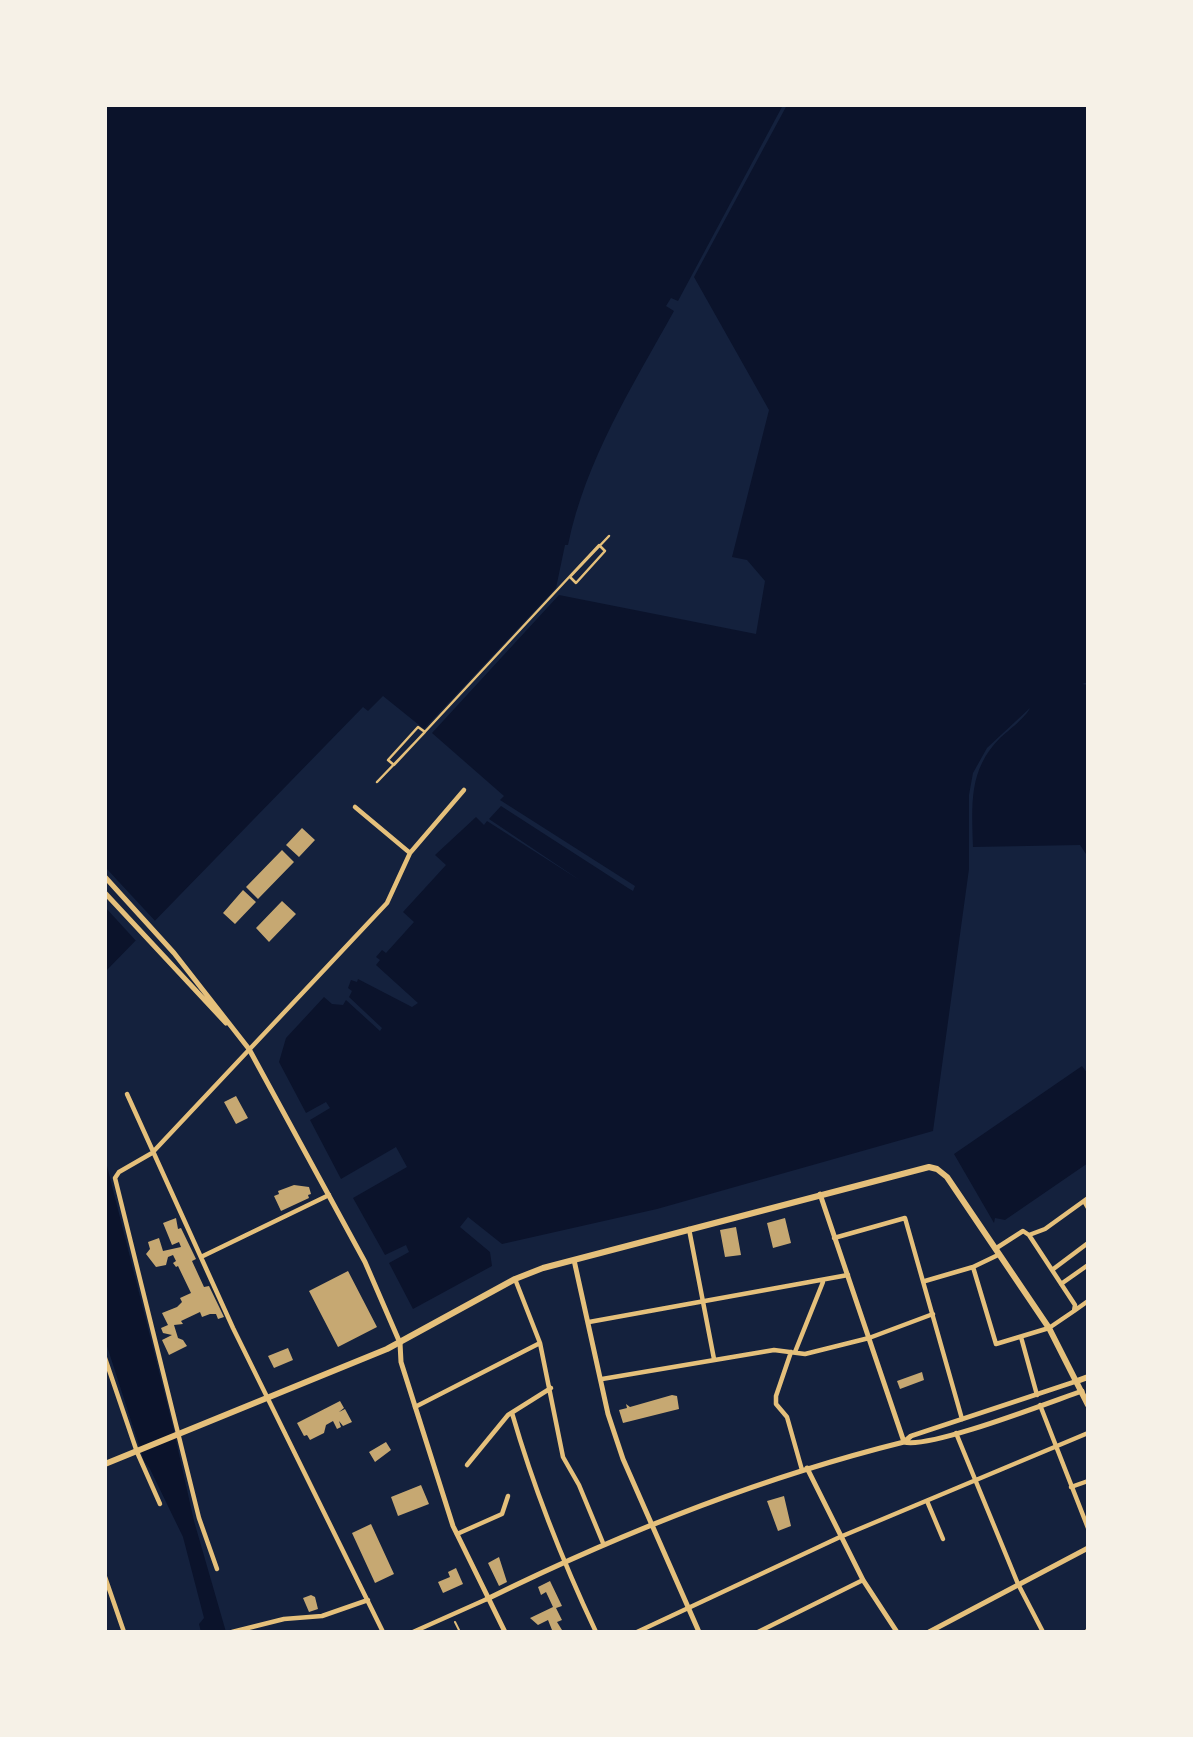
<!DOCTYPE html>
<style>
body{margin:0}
#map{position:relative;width:1193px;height:1737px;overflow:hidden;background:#14213d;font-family:Quicksand,sans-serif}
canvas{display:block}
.frame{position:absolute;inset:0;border:107px solid #f6f1e7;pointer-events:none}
</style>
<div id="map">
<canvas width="1193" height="1737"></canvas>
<div class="frame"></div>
</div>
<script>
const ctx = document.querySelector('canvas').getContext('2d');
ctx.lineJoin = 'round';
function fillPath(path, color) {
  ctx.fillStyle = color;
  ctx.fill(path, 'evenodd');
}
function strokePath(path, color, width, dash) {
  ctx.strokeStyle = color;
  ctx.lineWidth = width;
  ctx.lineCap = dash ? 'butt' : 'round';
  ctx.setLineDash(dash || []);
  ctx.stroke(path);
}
const water = new Path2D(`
 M105,105H783L678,301L671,298L666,306L674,311C632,387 586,459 568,545H565L556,588L424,729L383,696L368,711L363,707L105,972Z
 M787,105H1088V682L1082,684L1088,685V857L1080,845L973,847C972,805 968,770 1000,738C1009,730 1026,717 1030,708L987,748L973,773L969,795V869L933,1131L657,1209L502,1244L468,1217L460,1227L490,1252L492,1266L413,1309L389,1263L409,1252L406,1245L385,1255L353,1198L407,1167L396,1147L341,1179L310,1120L330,1108L326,1102L306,1113L279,1062L286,1038L324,997L332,1004L343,1005L346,1000L380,1031L382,1028L349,997L352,991L348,988L351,980L357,982L358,979L412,1007L418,1003L376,965L380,960L376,957L382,950L386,953L414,922L403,912L446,865L435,855L476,817L484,825L487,821L581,881L489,819L501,806L628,888L633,891L635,886L500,800L504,796L432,733L559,595L756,634L765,581L747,560L732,557L769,410L694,277Z
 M1082,1066L1088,1074V1163L1005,1220L995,1218L994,1223L954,1154Z
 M105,1158L173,1427L194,1521L226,1632H201L199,1624L204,1618L183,1537L150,1469L144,1461L105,1340Z`);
const pier = new Path2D(`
 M105,867L157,923L138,943L105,907Z`);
const building = new Path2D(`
 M302,828L315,840L299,857L286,845Z
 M282,850L294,862L258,899L246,887Z
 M243,890L256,902L235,924L223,913Z
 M282,901L296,914L269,942L256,928Z
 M236,1096L248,1118L236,1124L224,1102Z
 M294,1185L309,1187L311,1194L308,1195L309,1198L281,1211L274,1196L279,1194L278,1191Z
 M176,1218L178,1229L181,1228L196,1259L192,1261L204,1287L209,1286L224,1317L218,1319L216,1314H210L202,1317L200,1312L181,1321L183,1324L174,1325L178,1338L183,1340L187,1346L169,1355L162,1340L172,1335L163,1333L161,1328L168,1325L162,1313L177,1307L182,1302L180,1298L191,1293L178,1266L176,1267L173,1263L176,1261L173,1255L168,1257L166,1265L156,1267L146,1254L150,1249L148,1242L159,1238L163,1251L181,1247L179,1242L172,1245L163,1223Z
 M785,1218L791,1243L773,1248L767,1223Z
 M736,1227L741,1255L725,1257L720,1230Z
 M348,1271L377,1327L338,1347L309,1291Z
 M288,1348L293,1360L274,1368L268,1356Z
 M922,1372L924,1380L900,1389L897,1381Z
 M672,1395L677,1396L679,1409L623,1423L619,1410L627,1408L626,1404L630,1407Z
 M340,1401L344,1408L339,1412L345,1409L352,1422L343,1426L339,1421L341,1427L337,1429L333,1421L326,1425L324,1433L310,1440L307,1435L304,1436L297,1423Z
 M386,1442L391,1450L375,1462L369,1452Z
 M421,1485L429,1504L398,1516L391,1497Z
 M784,1496L791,1526L778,1531L767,1501Z
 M371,1524L394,1574L375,1583L352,1533Z
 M499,1557L507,1582L499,1586L488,1563Z
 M456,1568L463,1584L443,1593L438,1582L450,1577L448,1572Z
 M550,1581L562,1606L556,1608L562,1620L557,1622L562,1630L558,1632L552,1630L548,1620L538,1625L530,1618L553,1607L546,1592L541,1595L538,1587Z
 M311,1595L315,1597L318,1609L309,1612L303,1598Z`);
const path = new Path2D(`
 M455,1622L460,1632`);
const pedestrian = new Path2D(`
 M377,782L425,732L418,727L388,760L394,765L599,545L605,551L576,583L570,577L609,536`);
const minor = new Path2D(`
 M355,807L410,853
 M127,1094L233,1328L383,1632
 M1084,1201L1088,1208
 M689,1229L714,1359
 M834,1238L905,1218L962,1419
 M995,1249L1023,1231L1029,1235L1045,1229L1088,1198
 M203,1256L329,1195
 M973,1267L996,1344L1049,1328L1074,1311L1075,1305L1029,1235
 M1052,1270L1088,1243
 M515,1279L540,1343L563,1457L579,1485L603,1543
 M925,1281L973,1267L998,1255
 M1061,1284L1088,1265
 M1074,1311L1088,1301
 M589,1322L848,1275
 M1021,1337L1037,1395
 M791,1352L776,1396V1404L787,1417L802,1470
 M795,1352L823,1282
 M105,1358L137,1452L160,1504
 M602,1379L774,1350L805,1354L869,1338L933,1314
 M1040,1405L1088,1528
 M415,1407L540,1343
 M512,1413C534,1489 562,1560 596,1632
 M956,1433L1018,1584L1043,1632
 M467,1465L508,1415L551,1388
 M1071,1487L1088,1481
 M927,1501L943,1539
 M457,1534L502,1514L508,1496
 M217,1569L199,1518L115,1178L119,1172L152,1153L387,903L410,853L464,790
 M105,1577L124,1632
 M232,1632L284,1619L322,1616L368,1600
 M413,1632L487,1599
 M637,1632L840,1537L1088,1433
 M758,1632L863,1580
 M1086,1632L1088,1630`);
const tertiary = new Path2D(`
 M105,877L174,953L249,1049
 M105,893L226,1023
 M574,1260L608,1414L623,1459L699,1632
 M400,1343L401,1362L453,1526L505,1632
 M904,1442C930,1449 1050,1402 1082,1391
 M904,1442L911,1436L1077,1381
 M807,1468L863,1580L897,1632
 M487,1599C621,1533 759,1478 904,1442L820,1194
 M929,1632L1088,1548`);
const secondary = new Path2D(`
 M249,1049L365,1262L400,1343`);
const primary = new Path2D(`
 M1077,1381L1088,1377
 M105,1464L387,1349L515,1279L543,1268L929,1167L937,1169L947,1177L1049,1328L1088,1405`);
fillPath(water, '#0b132b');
fillPath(pier, '#14213d');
fillPath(building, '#c6a872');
strokePath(path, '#e5c07b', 2);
strokePath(pedestrian, '#e5c07b', 2.5);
strokePath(minor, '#e5c07b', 4.5);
strokePath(tertiary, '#e5c07b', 5);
strokePath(secondary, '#e5c07b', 5);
strokePath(primary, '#e5c07b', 6);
</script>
